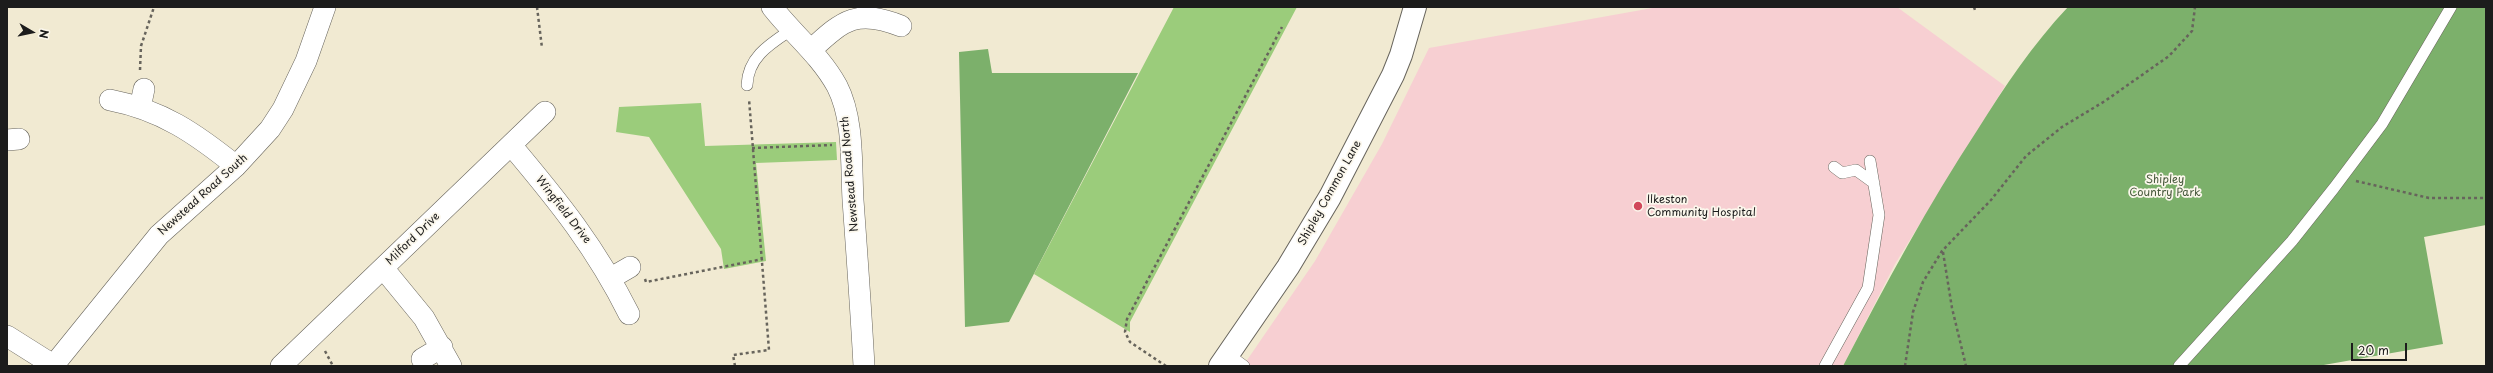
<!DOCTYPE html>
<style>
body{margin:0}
#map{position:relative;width:2493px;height:373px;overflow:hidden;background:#f1ead2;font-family:"Playpen Sans",sans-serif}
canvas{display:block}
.frame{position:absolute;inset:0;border:8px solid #1c1c1c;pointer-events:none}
.north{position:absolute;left:12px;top:12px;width:40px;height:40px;-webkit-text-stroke:3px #fbf7ec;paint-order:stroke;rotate:99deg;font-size:11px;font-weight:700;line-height:16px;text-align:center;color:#1c1c1c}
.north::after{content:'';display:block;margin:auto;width:14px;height:18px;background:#1c1c1c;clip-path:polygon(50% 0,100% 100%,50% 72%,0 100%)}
.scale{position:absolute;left:2351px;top:343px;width:56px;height:18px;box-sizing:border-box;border:2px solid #1c1c1c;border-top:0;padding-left:5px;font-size:12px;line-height:14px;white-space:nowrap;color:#1c1c1c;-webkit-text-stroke:3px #fbf7ec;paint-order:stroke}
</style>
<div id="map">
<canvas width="2493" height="373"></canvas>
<div class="frame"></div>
<div class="north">N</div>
<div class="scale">20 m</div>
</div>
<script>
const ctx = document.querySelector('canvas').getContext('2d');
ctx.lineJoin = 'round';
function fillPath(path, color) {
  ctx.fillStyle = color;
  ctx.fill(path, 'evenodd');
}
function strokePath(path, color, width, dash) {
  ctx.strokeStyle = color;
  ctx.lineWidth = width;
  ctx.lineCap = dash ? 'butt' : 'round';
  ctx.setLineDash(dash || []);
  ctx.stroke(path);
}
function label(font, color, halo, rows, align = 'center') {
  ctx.font = font + ' "Playpen Sans",sans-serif';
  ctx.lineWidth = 3.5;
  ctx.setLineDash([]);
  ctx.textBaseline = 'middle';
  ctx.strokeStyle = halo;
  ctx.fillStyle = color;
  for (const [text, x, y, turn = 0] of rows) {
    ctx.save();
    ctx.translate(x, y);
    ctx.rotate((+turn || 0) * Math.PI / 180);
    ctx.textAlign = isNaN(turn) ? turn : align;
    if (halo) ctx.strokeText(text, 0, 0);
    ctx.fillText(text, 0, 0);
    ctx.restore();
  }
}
const built = new Path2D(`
 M1658,7H1897L2005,86L1895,264L1843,366H1243L1315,261L1382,144L1429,48Z`);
const green = new Path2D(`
 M1174,7H1297L1130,322V332L1034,274Z
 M701,103L705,146L836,142L837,160L756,163L766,261L724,269L721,249L649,137L616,132L619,107Z`);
const forest = new Path2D(`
 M2068,7H2486V225L2424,237L2443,344L2318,366H1843C1885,285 1928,205 1978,129C2005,86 2033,44 2068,7Z
 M988,49L992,73H1138L1009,322L965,327L959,52Z`);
const path = new Path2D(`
 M537,7L542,48
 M1974,7L1975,10
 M140,70L141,46L154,7
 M752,148L832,145
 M2356,181L2429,198H2486
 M1943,252L1952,308L1966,366
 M645,279L646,282L763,259
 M325,351L333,366
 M735,366L733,355L769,350L749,99
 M1166,366L1130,342L1125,332L1127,319L1282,27
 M1905,366L1913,312L1923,282L1942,251L1991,200L2026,156L2062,127L2105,101L2169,56L2192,31L2195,7`);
const lane = new Path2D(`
 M747,85C748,57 770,44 791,30
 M1834,167L1842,173L1856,170L1874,183
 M1229,355L1244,366
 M1825,366L1868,288L1879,215L1870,161
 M2179,366L2292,241L2334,188L2382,124L2451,7`);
const street = new Path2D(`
 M772,7C793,34 820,55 837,86C854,119 851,164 853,200C857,255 861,311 864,366
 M812,49C844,19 858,9 901,26
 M110,100C162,110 196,134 236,166
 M140,108L144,89
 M7,140L19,139
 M511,145C559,202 596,248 629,314
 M383,268L424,318L451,366
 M611,278L630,267
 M7,336L53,365
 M422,359L442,347
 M53,366L159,235L236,166L270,129L283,109L306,61L325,7
 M281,366L545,112`);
const secondary = new Path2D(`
 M1220,366L1288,267L1330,197L1393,75L1401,55L1415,7`);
const markers = [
 [1638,206,5,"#d1495b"]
];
const streetNames = [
 ["Newstead Road North",850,174,-95],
 ["Shipley Common Lane",1330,193,-61],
 ["Newstead Road South",203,195,-42],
 ["Wingfield Drive",563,210,52],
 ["Milford Drive",413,239,-44]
];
const parkNames = [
 ["Shipley",2165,180],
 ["Country Park",2165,193]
];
const poiNames = [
 ["Ilkeston",1647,200],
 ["Community Hospital",1647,213]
];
fillPath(built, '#f7cfd2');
fillPath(green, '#9bcc7b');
fillPath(forest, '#7cb06b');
strokePath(lane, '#67645c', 12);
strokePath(street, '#67645c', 22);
strokePath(secondary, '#67645c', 24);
strokePath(path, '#67645c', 2.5, [3, 3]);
strokePath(lane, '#fff', 11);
strokePath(street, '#fff', 21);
strokePath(secondary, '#fff', 22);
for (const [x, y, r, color] of markers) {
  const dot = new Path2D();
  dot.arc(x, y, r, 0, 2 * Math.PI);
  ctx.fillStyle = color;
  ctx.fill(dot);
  strokePath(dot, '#fbf7ec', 1.5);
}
label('11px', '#1c1c1c', '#fbf7ec', streetNames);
label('11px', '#485a3d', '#fbf7ec', parkNames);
label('11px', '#1c1c1c', '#fbf7ec', poiNames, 'left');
</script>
